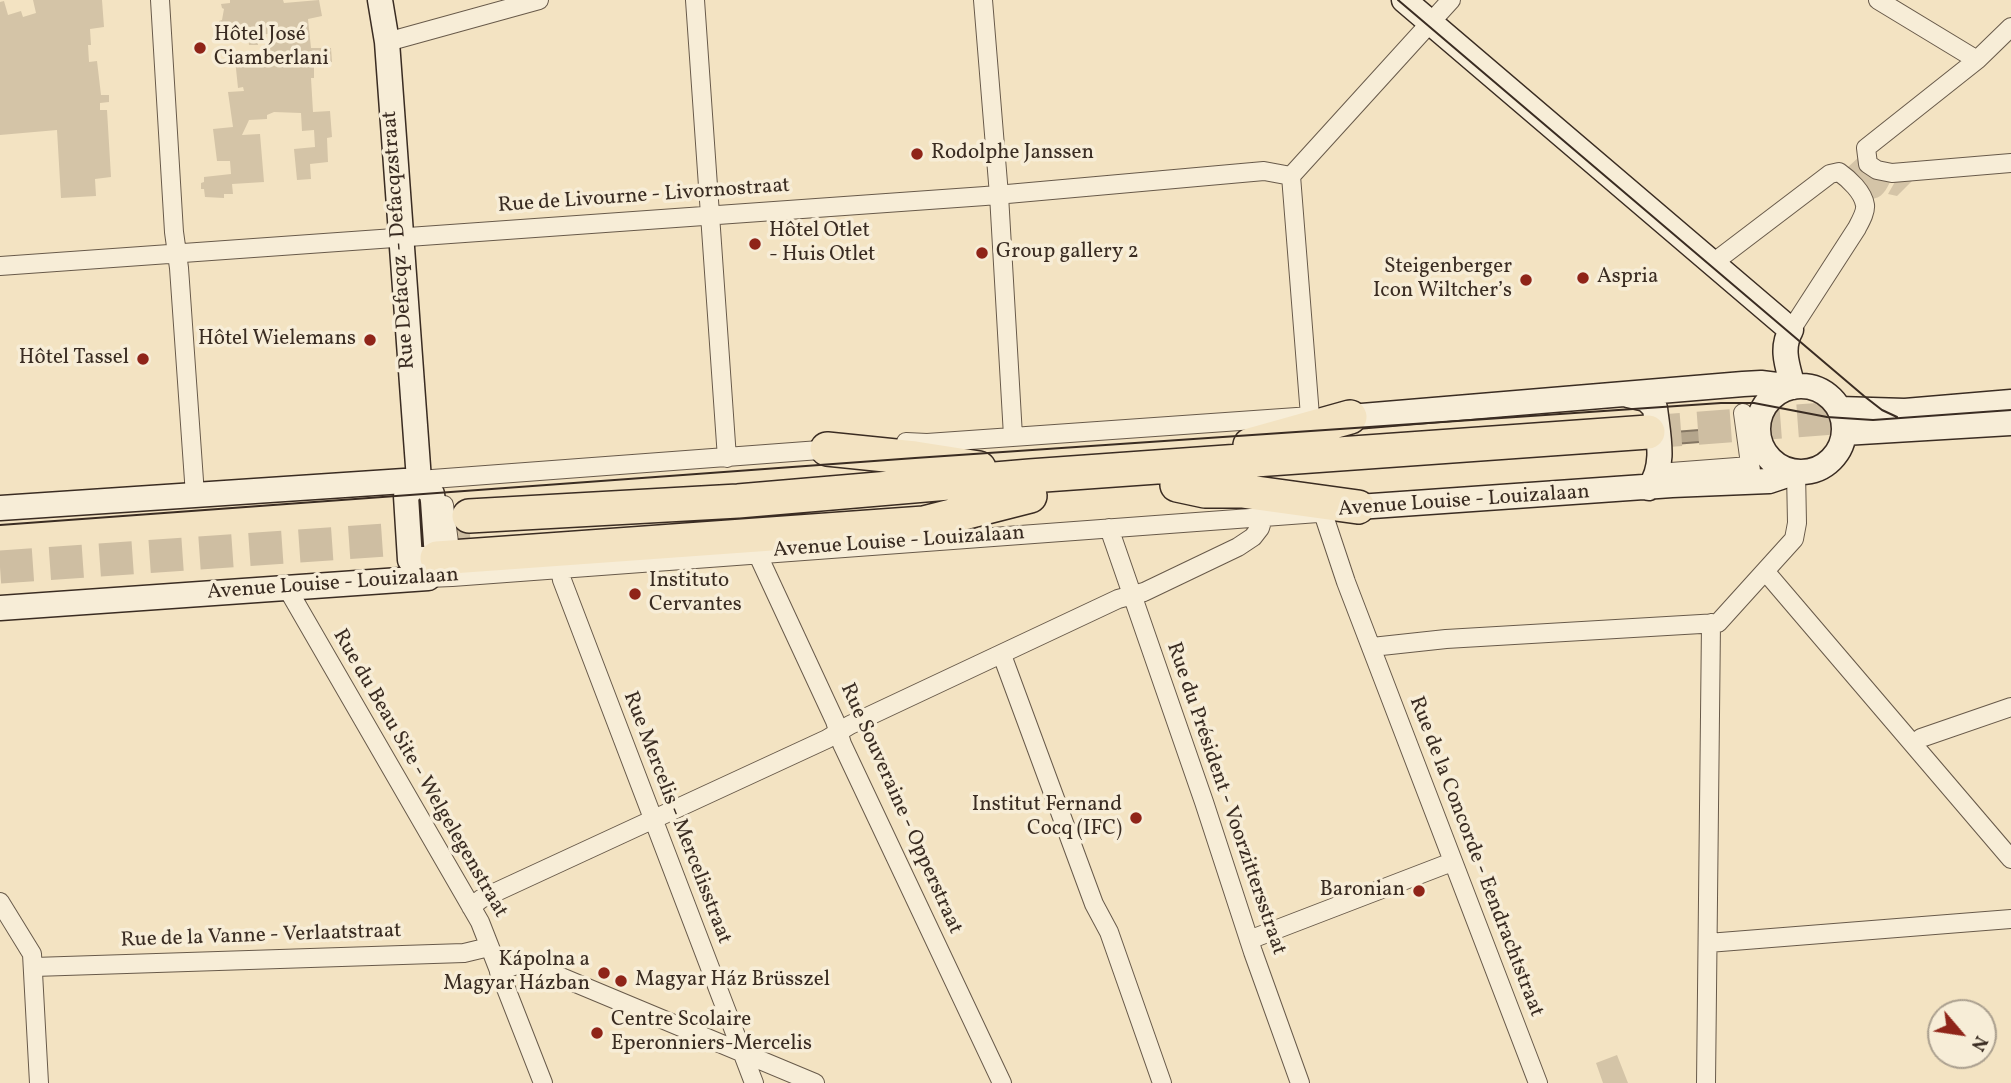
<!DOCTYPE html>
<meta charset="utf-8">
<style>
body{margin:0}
#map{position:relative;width:2011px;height:1083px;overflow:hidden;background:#f3e3c2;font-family:Vollkorn,serif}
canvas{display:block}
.north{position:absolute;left:1927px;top:999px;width:70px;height:70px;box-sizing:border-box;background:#f7edd7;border:2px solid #aba08f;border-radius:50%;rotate:119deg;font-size:19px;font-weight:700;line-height:28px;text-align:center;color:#3a2c22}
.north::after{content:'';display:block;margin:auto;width:24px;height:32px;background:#8f2418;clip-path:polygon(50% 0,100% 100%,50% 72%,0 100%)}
</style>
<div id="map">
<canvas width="2011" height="1083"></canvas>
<div class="north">N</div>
</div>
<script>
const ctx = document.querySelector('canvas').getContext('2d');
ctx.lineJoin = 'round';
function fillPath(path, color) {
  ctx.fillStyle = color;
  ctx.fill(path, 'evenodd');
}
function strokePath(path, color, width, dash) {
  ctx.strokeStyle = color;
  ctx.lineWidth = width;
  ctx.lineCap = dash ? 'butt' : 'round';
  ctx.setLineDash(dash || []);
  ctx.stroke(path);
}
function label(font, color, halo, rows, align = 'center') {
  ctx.font = font + ' Vollkorn,serif';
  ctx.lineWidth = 7;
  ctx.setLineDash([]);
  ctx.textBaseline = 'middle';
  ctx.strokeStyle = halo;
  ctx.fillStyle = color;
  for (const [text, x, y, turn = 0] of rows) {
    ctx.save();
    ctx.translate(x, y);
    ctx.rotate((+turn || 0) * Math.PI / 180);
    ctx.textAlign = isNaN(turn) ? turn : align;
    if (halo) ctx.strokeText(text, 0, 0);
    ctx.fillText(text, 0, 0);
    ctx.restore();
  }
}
const green = new Path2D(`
 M33,0H102L104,27L90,29L91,45H88L89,62L97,61L101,95H109V102L100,103V110H107L111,177L95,179L96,196L61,198L57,130L0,135V2L4,1L8,15L21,11L23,17L36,13Z
 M230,0H283L284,3L319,0L322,16L308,19L311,48H331L332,62L314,64V78H311L313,112L330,111L332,137L327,138L328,162L310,164L311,179L297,180L294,149L315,147L314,130L302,131L301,113L274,112L267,115V119L249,120L242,135L260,134L264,182L232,184L233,194H224V198L205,197L204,189H201V183L204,182V177L231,174L230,161H217L213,129L233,127L228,92L244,91L243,87L238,88L235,59L271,56L268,34L257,35L258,45H249L248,35L220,37L219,21L222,20L224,9L222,8L221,4L230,3Z
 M1859,157L1891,180C1886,190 1882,199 1870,199L1848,167Z
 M1909,177L1912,181L1897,196L1888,194L1896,180Z
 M1617,1055L1628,1083H1603L1596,1063Z`);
const water = new Path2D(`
 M1725,428V440L1674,444V432Z`);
const highwayTunnel = new Path2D(`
 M1648,432L1876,415
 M0,567L470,534`);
const street = new Path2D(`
 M160,0L174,232L179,268L195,495
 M695,0L727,458
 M983,0L999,195L1013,436
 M1878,0L1977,60
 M2011,27L1977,60L1866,148L1868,164L1877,170L1892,173L2011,163
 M387,42L539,0
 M1291,176L1310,416
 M1291,176L1451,0
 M1713,263L1830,174L1839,172C1849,179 1863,192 1865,205C1866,212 1860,222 1857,228L1791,330
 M0,266L985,196L1264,171L1291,176
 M1743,413L1751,471
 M906,442L927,443L1311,416
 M1671,472L1750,466
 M419,480L833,449
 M444,505L450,550
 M1323,513L1346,582L1538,1083
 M1109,528L1204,802L1253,952L1300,1083
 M757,553L835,721L842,744L1002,1083
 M560,568L562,580L754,1083
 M1765,571L2011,859
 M423,572L428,578L452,577L1318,513
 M287,588L480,922L543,1083
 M1372,647L1446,639L1718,623L1794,539L1797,523L1796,472
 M1002,655L1094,904L1109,932L1162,1083
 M1914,744L1921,738L2011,707
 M0,902L32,954L39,1083
 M471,907L481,899L827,739L850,725L1118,599L1144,592L1238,547L1253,537L1260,528L1263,518
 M1249,940L1452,862
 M1708,943L2011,919
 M34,967L464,953L489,947
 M499,972L516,965L530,964L815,1083
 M1706,1083L1711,623`);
const secondary = new Path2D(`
 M380,0L387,42L419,480
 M1404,0L1791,330C1780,349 1788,367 1793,387
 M1758 429a43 43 0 1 1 86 0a43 43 0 1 1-86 0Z
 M1628,395L1646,399L1655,408C1658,435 1666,466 1649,488
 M1839,409L1905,411L2011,402
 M1350,417L1743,384L1761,383L1793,387
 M1844,433L2011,423
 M419,480L406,496L410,560L437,558
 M1358,507L1672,485L1769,481L1796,472
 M0,508L419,480
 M0,608L428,578L437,558L433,501L432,494L419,480`);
const highway = new Path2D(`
 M1250,445L1350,417
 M827,449L915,458L979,468
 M1177,485L1205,491H1242L1358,507
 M469,516L738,501L1030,476L1648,432
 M437,558L924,523L1030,496`);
const tram = new Path2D(`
 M1398,0L1864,396L1882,410L1897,417
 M0,525L915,458L1721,403H1754L1827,417L1873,420L2011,410`);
const markers = [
 [200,48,7,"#8f2418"],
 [917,154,7,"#8f2418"],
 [755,244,7,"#8f2418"],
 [982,253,7,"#8f2418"],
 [1583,278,7,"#8f2418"],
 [1526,280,7,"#8f2418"],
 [370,340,7,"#8f2418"],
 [143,359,7,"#8f2418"],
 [635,594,7,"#8f2418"],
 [1136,818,7,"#8f2418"],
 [1419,891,7,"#8f2418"],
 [604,973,7,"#8f2418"],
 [621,981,7,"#8f2418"],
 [597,1033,7,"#8f2418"]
];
const poiNames = [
 ["Hôtel José",214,36],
 ["Ciamberlani",214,60],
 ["Rodolphe Janssen",931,154],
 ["Hôtel Otlet",769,232],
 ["- Huis Otlet",769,256],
 ["Group gallery 2",996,253],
 ["Steigenberger",1512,268,"right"],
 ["Icon Wiltcher’s",1512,292,"right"],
 ["Aspria",1597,278],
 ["Hôtel Wielemans",356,340,"right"],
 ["Hôtel Tassel",129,359,"right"],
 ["Instituto",649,582],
 ["Cervantes",649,606],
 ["Institut Fernand",1122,806,"right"],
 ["Cocq (IFC)",1122,830,"right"],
 ["Baronian",1405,891,"right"],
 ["Kápolna a",590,961,"right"],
 ["Magyar Házban",590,985,"right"],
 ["Magyar Ház Brüsszel",635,981],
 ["Centre Scolaire",611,1021],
 ["Eperonniers-Mercelis",611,1045]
];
const streetNames = [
 ["Rue de Livourne - Livornostraat",644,197,-4],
 ["Rue Defacqz - Defacqzstraat",400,240,-94],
 ["Avenue Louise - Louizalaan",1464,502,-4],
 ["Avenue Louise - Louizalaan",899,543,-4],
 ["Avenue Louise - Louizalaan",333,585,-4],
 ["Rue du Beau Site - Welgelegenstraat",419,774,60],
 ["Rue du Président - Voorzittersstraat",1225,799,71],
 ["Rue Souveraine - Opperstraat",900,809,66],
 ["Rue Mercelis - Mercelisstraat",676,818,69],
 ["Rue de la Concorde - Eendrachtstraat",1475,857,69],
 ["Rue de la Vanne - Verlaatstraat",261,937,-2]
];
fillPath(green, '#d4c4a7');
fillPath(water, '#b4a58c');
strokePath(water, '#837562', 2);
strokePath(highwayTunnel, '#cebea2', 33, [33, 17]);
strokePath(street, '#685a4a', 20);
strokePath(secondary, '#3a2c22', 27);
strokePath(highway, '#3a2c22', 36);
strokePath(street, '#f7edd7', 18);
strokePath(secondary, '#f7edd7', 24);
strokePath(highway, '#f3e3c2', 33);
strokePath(tram, '#3a2c22', 2);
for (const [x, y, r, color] of markers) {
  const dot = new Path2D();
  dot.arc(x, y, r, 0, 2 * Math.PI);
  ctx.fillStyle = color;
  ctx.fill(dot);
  strokePath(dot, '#f7edd7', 2.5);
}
label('21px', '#3a2c22', '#f7edd7', poiNames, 'left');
label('21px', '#3a2c22', '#f7edd7', streetNames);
</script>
